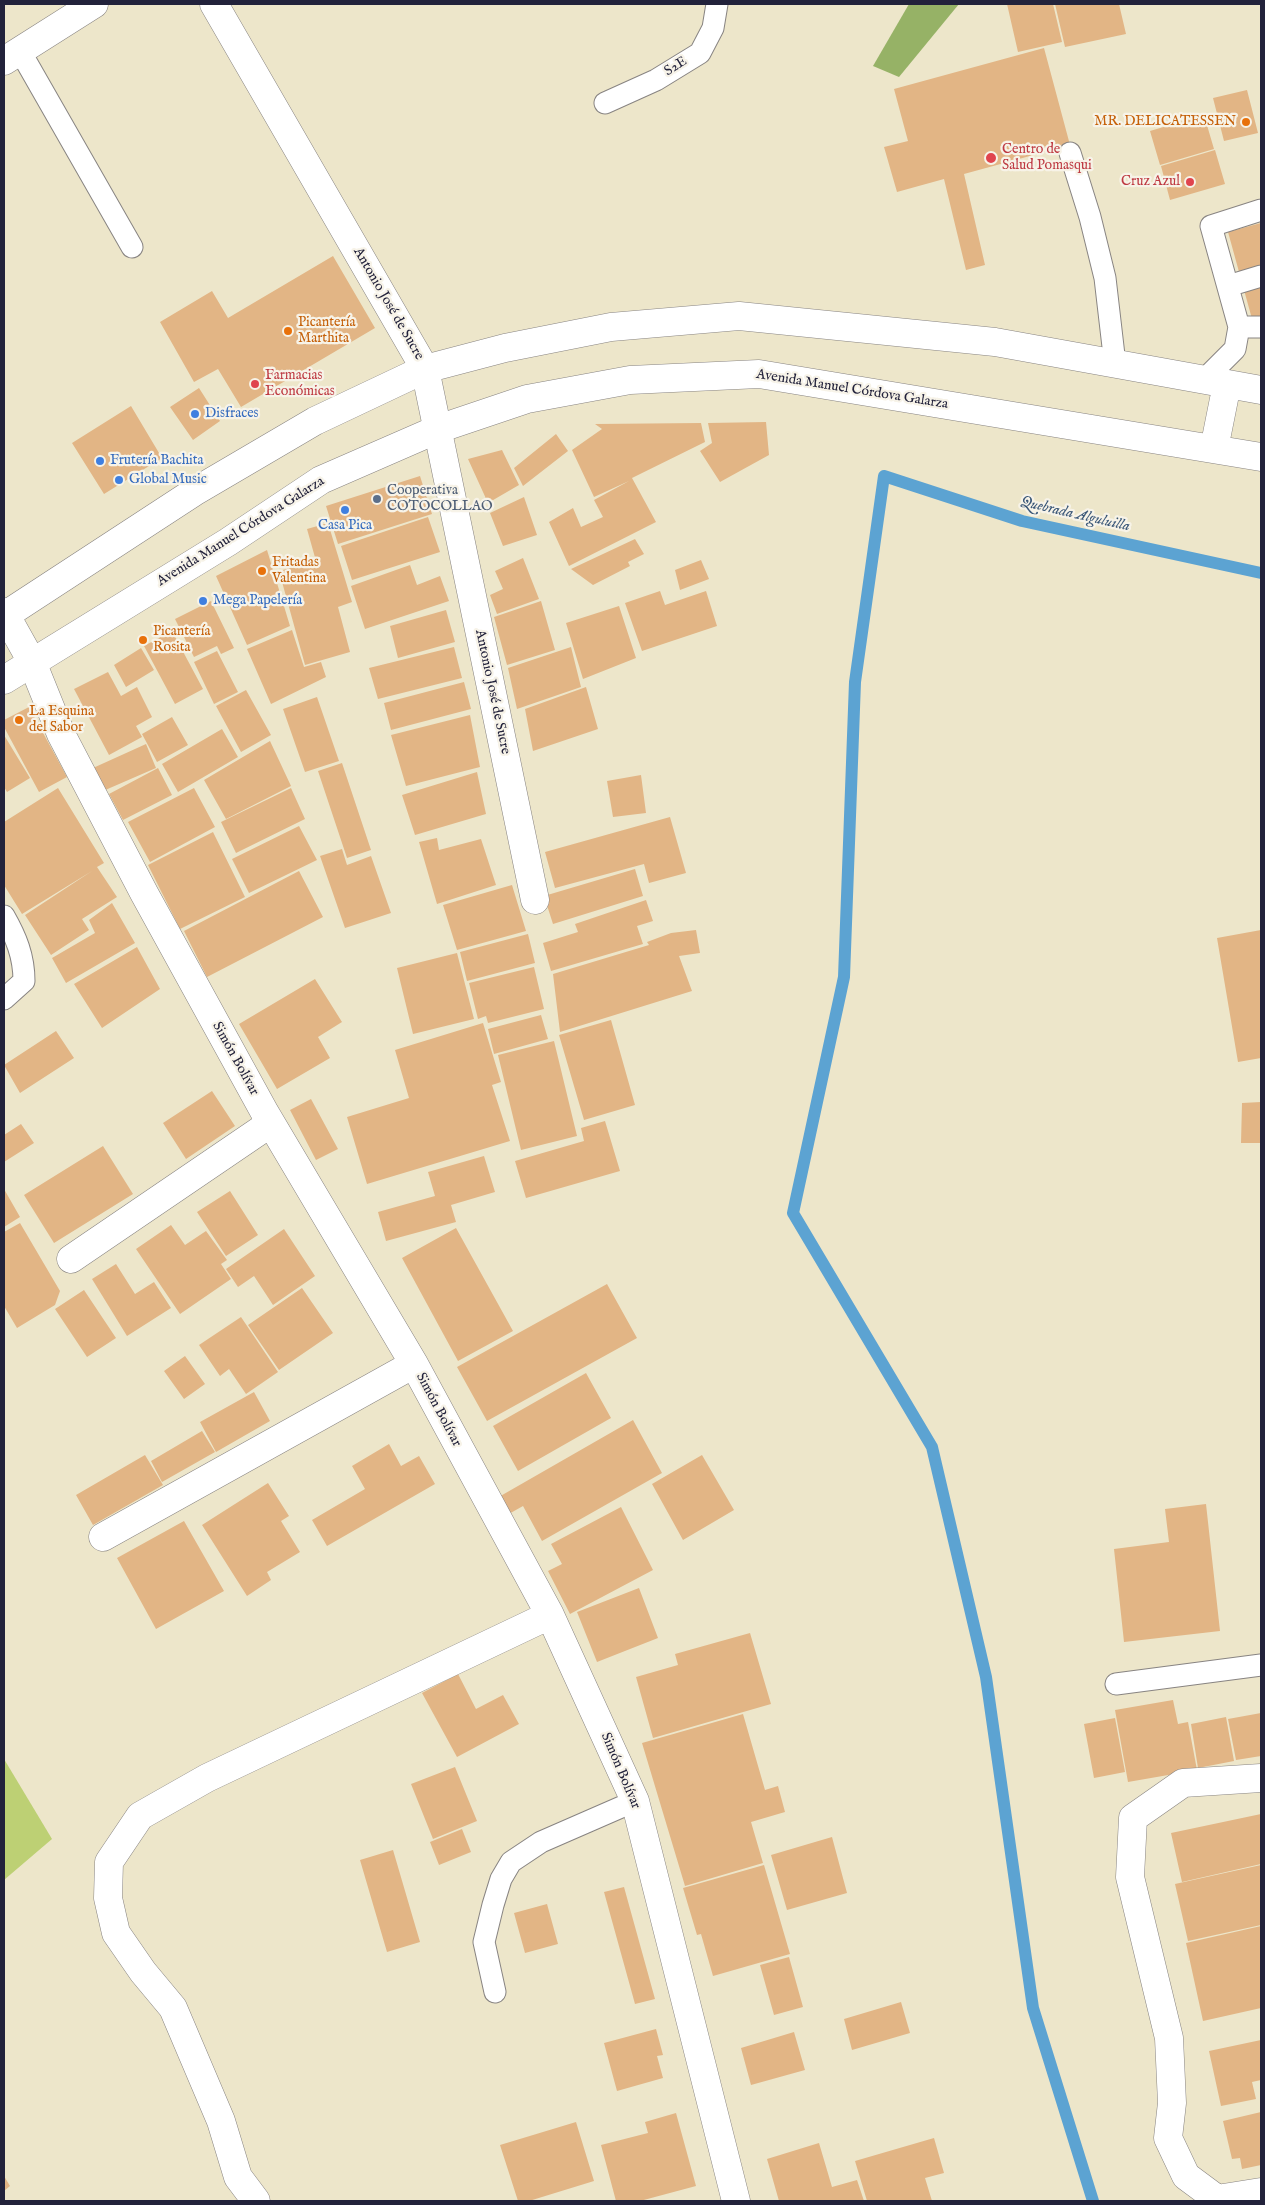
<!DOCTYPE html>
<meta charset="utf-8">
<style>
body{margin:0}
#map{position:relative;width:1265px;height:2205px;overflow:hidden;background:#ede6ca;font-family:"IM FELL English",serif}
canvas{display:block}
.frame{position:absolute;inset:0;border:5px solid #22223b;pointer-events:none}
</style>
<div id="map">
<canvas width="1265" height="2205"></canvas>
<div class="frame"></div>
</div>
<script>
const ctx = document.querySelector('canvas').getContext('2d');
ctx.lineJoin = 'round';
function fillPath(path, color) {
  ctx.fillStyle = color;
  ctx.fill(path, 'evenodd');
}
function strokePath(path, color, width, dash) {
  ctx.strokeStyle = color;
  ctx.lineWidth = width;
  ctx.lineCap = dash ? 'butt' : 'round';
  ctx.setLineDash(dash || []);
  ctx.stroke(path);
}
function label(font, color, halo, rows, align = 'center') {
  ctx.font = font + ' "IM FELL English",serif';
  ctx.lineWidth = 4.5;
  ctx.setLineDash([]);
  ctx.textBaseline = 'middle';
  ctx.strokeStyle = halo;
  ctx.fillStyle = color;
  for (const [text, x, y, turn = 0] of rows) {
    ctx.save();
    ctx.translate(x, y);
    ctx.rotate((+turn || 0) * Math.PI / 180);
    ctx.textAlign = isNaN(turn) ? turn : align;
    if (halo) ctx.strokeText(text, 0, 0);
    ctx.fillText(text, 0, 0);
    ctx.restore();
  }
}
const green = new Path2D(`
 M4,1759L52,1839L4,1880Z`);
const forest = new Path2D(`
 M909,4H959L899,77L873,66Z`);
const stream = new Path2D(`
 M1093,2201L1033,2008L986,1677L932,1447L793,1213L844,977L855,682L884,476L1022,521L1261,573`);
const building = new Path2D(`
 M1007,4H1053L1062,42L1018,52Z
 M1055,4H1119L1126,34L1065,47Z
 M1044,48L1070,145L964,174L985,265L966,270L944,179L897,192L884,147L908,141L894,89Z
 M1247,90L1258,133L1224,141L1213,98Z
 M1204,115L1214,149L1160,165L1150,131Z
 M1215,150L1225,184L1170,200L1161,166Z
 M1261,223V336L1257,337L1228,232Z
 M333,256L375,328L241,407L218,369L194,382L160,322L212,291L228,318Z
 M199,388L220,421L193,440L170,407Z
 M131,406L162,458L104,494L72,443Z
 M766,422L769,455L720,482L700,451L712,443L708,423Z
 M701,423L705,442L632,478L656,522L569,566L549,522L573,508L581,527L603,517L594,500L629,481L594,497L572,450L602,429L595,424Z
 M556,434L568,451L523,486L514,468Z
 M502,450L519,485L488,503L468,459Z
 M420,476L432,514L338,544L326,506Z
 M524,497L537,535L503,546L490,513Z
 M428,517L440,552L352,580L341,546Z
 M328,523L352,602L338,607L350,652L305,665L279,571L316,561L307,529Z
 M635,539L644,554L628,562L630,566L593,585L571,569Z
 M267,550L290,626L247,645L216,576Z
 M523,558L539,599L497,614L490,595L503,589L495,571Z
 M701,560L709,579L680,590L675,570Z
 M410,565L417,585L440,576L449,601L365,629L351,586Z
 M660,591L665,605L706,591L717,626L642,651L625,603Z
 M211,601L234,648L221,654L217,646L194,657L175,619Z
 M541,601L555,650L507,665L494,617Z
 M619,606L636,658L583,679L566,623Z
 M446,610L455,642L398,658L390,626Z
 M292,630L304,667L321,662L326,677L271,704L247,649Z
 M172,631L203,689L175,704L144,646Z
 M454,647L462,678L378,699L369,668Z
 M571,647L581,687L517,709L508,668Z
 M141,648L154,670L126,687L114,665Z
 M217,651L238,692L214,704L194,662Z
 M108,672L121,696L137,687L152,717L136,726L142,737L109,755L74,689Z
 M464,682L471,709L391,730L384,703Z
 M586,687L598,729L533,751L525,709Z
 M246,690L271,735L241,752L216,706Z
 M317,697L339,761L305,772L283,709Z
 M29,707L67,777L39,792L4,727V720Z
 M470,715L480,767L406,786L391,735Z
 M172,717L188,745L157,762L142,734Z
 M222,729L238,757L178,792L162,764Z
 M4,735L30,778L7,792L4,787Z
 M270,741L291,786L226,819L204,780Z
 M146,744L156,768L103,791L93,768Z
 M342,763L371,850L347,858L318,771Z
 M158,768L172,795L123,820L109,794Z
 M477,772L486,814L415,835L402,795Z
 M641,775L646,813L613,817L607,781Z
 M58,788L104,863L97,867L117,897L82,919L89,930L51,955L25,915L92,871L22,914L4,885V822Z
 M194,788L215,827L150,862L128,822Z
 M291,788L305,819L236,853L221,822Z
 M670,817L686,873L649,883L644,864L555,888L545,852Z
 M299,826L317,860L249,893L232,859Z
 M213,832L245,897L180,929L148,865Z
 M437,838L439,850L481,839L496,885L437,904L419,842Z
 M342,849L347,865L371,856L391,913L345,928L320,856Z
 M635,869L643,896L553,924L544,896Z
 M299,871L323,917L207,977L184,931Z
 M512,885L526,931L457,950L443,905Z
 M646,900L653,921L637,926L643,944L551,971L543,943L578,932L575,924Z
 M112,903L135,943L66,983L52,958L95,933L89,920Z
 M696,930L700,953L679,956L692,991L560,1032L553,974L649,945L647,942L671,933Z
 M1261,930V1058L1238,1062L1217,938Z
 M528,934L535,963L467,981L460,952Z
 M137,947L160,989L102,1028L74,984Z
 M457,953L474,1019L413,1034L397,968Z
 M534,967L544,1009L488,1023L486,1016L478,1019L469,983Z
 M315,979L342,1022L318,1037L330,1058L277,1089L239,1024Z
 M541,1015L548,1039L494,1054L488,1029Z
 M611,1020L635,1105L584,1120L559,1035Z
 M483,1023L501,1082L492,1085L510,1141L367,1184L347,1117L409,1098L395,1050Z
 M56,1031L74,1058L20,1093L4,1065Z
 M554,1041L577,1136L521,1150L498,1055Z
 M212,1091L235,1126L186,1159L163,1123Z
 M311,1099L338,1149L316,1160L290,1110Z
 M1261,1102V1143H1241L1242,1103Z
 M605,1121L620,1171L526,1198L515,1161L584,1141L581,1128Z
 M21,1124L34,1143L4,1162V1135Z
 M103,1146L133,1194L54,1243L24,1195Z
 M484,1156L495,1192L451,1205L456,1222L386,1241L378,1212L435,1196L428,1172Z
 M4,1189L20,1217L4,1227Z
 M230,1191L258,1235L226,1256L197,1212Z
 M20,1223L60,1291L55,1305L17,1328L4,1306V1232Z
 M171,1225L185,1245L206,1231L227,1260L221,1264L231,1279L180,1314L136,1249Z
 M456,1228L513,1331L458,1361L402,1258Z
 M284,1229L315,1276L273,1305L254,1276L238,1287L226,1269Z
 M116,1264L135,1294L154,1282L171,1308L127,1336L92,1279Z
 M607,1284L637,1338L487,1421L457,1367Z
 M302,1288L333,1333L279,1370L248,1325Z
 M84,1290L116,1338L87,1357L55,1309Z
 M241,1317L278,1372L246,1394L229,1369L220,1376L199,1345Z
 M185,1356L205,1384L184,1399L164,1371Z
 M586,1373L611,1418L518,1471L493,1426Z
 M254,1392L270,1421L216,1452L200,1422Z
 M633,1420L662,1473L542,1541L523,1506L507,1515L497,1498Z
 M202,1431L215,1452L162,1482L151,1461Z
 M389,1444L401,1466L419,1456L435,1484L327,1546L312,1520L365,1489L352,1466Z
 M145,1455L163,1485L93,1525L76,1495Z
 M702,1455L734,1510L683,1540L652,1484Z
 M268,1483L289,1516L281,1521L300,1552L267,1572L271,1580L247,1596L202,1525Z
 M1206,1504L1220,1631L1124,1642L1114,1549L1169,1542L1165,1509Z
 M621,1507L653,1570L570,1614L548,1571L562,1564L551,1544Z
 M184,1521L224,1591L156,1629L117,1558Z
 M639,1588L658,1638L597,1662L577,1612Z
 M750,1633L771,1704L653,1738L636,1677L678,1665L675,1654Z
 M458,1674L476,1709L503,1695L519,1724L457,1757L422,1693Z
 M1173,1700L1178,1724L1188,1722L1197,1770L1128,1782L1115,1710Z
 M1261,1713V1756L1236,1760L1228,1719Z
 M743,1714L765,1790L778,1786L785,1812L751,1822L763,1863L685,1886L642,1743Z
 M1226,1717L1234,1761L1198,1768L1191,1724Z
 M1115,1718L1125,1772L1094,1778L1084,1724Z
 M455,1767L477,1821L433,1839L411,1784Z
 M1261,1814V1864L1182,1882L1171,1833Z
 M462,1829L471,1852L439,1865L430,1842Z
 M832,1837L847,1893L787,1910L771,1855Z
 M393,1850L420,1942L387,1952L360,1860Z
 M764,1865L790,1954L713,1976L701,1934L697,1935L683,1888Z
 M1261,1865V1925L1188,1941L1175,1884Z
 M624,1887L655,1999L635,2004L604,1892Z
 M547,1904L558,1944L525,1953L514,1913Z
 M1261,1926V2008L1203,2021L1186,1943Z
 M789,1957L803,2007L774,2015L760,1965Z
 M901,2002L910,2033L852,2050L844,2019Z
 M656,2029L663,2055L657,2056L663,2078L617,2091L604,2043Z
 M794,2032L805,2070L751,2085L741,2048Z
 M1261,2040V2080L1252,2082L1256,2099L1221,2106L1209,2051Z
 M1261,2112V2165L1242,2169L1240,2158L1232,2159L1223,2121Z
 M676,2113L696,2186L640,2201H616L601,2145L648,2133L645,2122Z
 M576,2122L594,2181L529,2201H518L500,2145Z
 M934,2138L944,2173L925,2178L932,2201H867L855,2161Z
 M819,2143L832,2187L857,2180L864,2201H779L767,2159Z
 M4,2176L10,2186L4,2191Z`);
const lane = new Path2D(`
 M20,51L132,247
 M605,103L656,80L700,53L713,28L717,4
 M1070,153L1090,217L1105,278L1115,364
 M1228,286L1261,276
 M1239,327H1261
 M1204,380L1235,349L1239,327L1211,226L1261,210
 M4,916C16,937 24,956 24,981L4,999
 M1116,1684L1261,1665
 M495,1992L484,1942L493,1905L501,1879L511,1862L541,1842L635,1801`);
const street = new Path2D(`
 M214,4L425,369L535,900
 M4,61L94,4
 M4,612L32,662L61,734L144,893L265,1113L414,1364L550,1615L635,1801L736,2201
 M71,1259L268,1125L265,1113
 M103,1537L414,1364
 M1261,1778L1183,1783L1133,1818L1130,1877L1169,2038L1172,2103L1168,2138L1186,2176L1217,2199L1261,2192
 M256,2201L238,2177L221,2121L173,2008L143,1972L116,1933L108,1898L109,1862L140,1816L207,1778L550,1615`);
const primary = new Path2D(`
 M1214,449L1227,384
 M4,616L194,492L315,421L425,369L505,348L611,327L739,316L995,342L1261,390
 M4,680L228,542L321,480L438,429L527,399L630,380L759,374L1261,457`);
const markers = [
 [1246,122,5,"#e8710a"],
 [991,158,6,"#e0444e"],
 [1190,182,5,"#e0444e"],
 [288,331,5,"#e8710a"],
 [255,384,5,"#e0444e"],
 [195,414,5,"#3f7fe0"],
 [100,461,5,"#3f7fe0"],
 [119,480,5,"#3f7fe0"],
 [377,499,5,"#5c6f8a"],
 [345,510,5,"#3f7fe0"],
 [262,571,5,"#e8710a"],
 [203,601,5,"#3f7fe0"],
 [143,640,5,"#e8710a"],
 [19,720,5,"#e8710a"]
];
const streetNames = [
 ["S2E",676,67,-32],
 ["Antonio José de Sucre",388,304,60],
 ["Avenida Manuel Córdova Galarza",852,390,9],
 ["Avenida Manuel Córdova Galarza",241,532,-32],
 ["Antonio José de Sucre",492,692,78],
 ["Simón Bolívar",235,1059,61],
 ["Simón Bolívar",438,1410,62],
 ["Simón Bolívar",620,1771,67]
];
const foodNames = [
 ["MR. DELICATESSEN",1236,122,"right"],
 ["Picantería",298,323],
 ["Marthita",298,339],
 ["Fritadas",272,563],
 ["Valentina",272,579],
 ["Picantería",153,632],
 ["Rosita",153,648],
 ["La Esquina",29,712],
 ["del Sabor",29,728]
];
const healthNames = [
 ["Centro de",1002,150],
 ["Salud Pomasqui",1002,166],
 ["Cruz Azul",1180,182,"right"],
 ["Farmacias",265,376],
 ["Económicas",265,392]
];
const shopNames = [
 ["Disfraces",205,414],
 ["Frutería Bachita",110,461],
 ["Global Music",129,480],
 ["Casa Pica",345,526,"center"],
 ["Mega Papelería",213,601]
];
const serviceNames = [
 ["Cooperativa",387,491],
 ["COTOCOLLAO",387,507]
];
const waterNames = [
 ["Quebrada Alguluilla",1075,515,13]
];
fillPath(green, '#bdd074');
fillPath(forest, '#96b266');
strokePath(stream, '#5ca3d2', 12);
fillPath(building, '#e2b585');
strokePath(lane, '#888482', 23);
strokePath(street, '#888482', 29);
strokePath(primary, '#888482', 29);
strokePath(lane, '#fff', 21);
strokePath(street, '#fff', 28);
strokePath(primary, '#fff', 28);
for (const [x, y, r, color] of markers) {
  const dot = new Path2D();
  dot.arc(x, y, r, 0, 2 * Math.PI);
  ctx.fillStyle = color;
  ctx.fill(dot);
  strokePath(dot, '#f7f3e8', 2);
}
label('14px', '#22223b', '#f7f3e8', streetNames);
label('14px', '#c56008', '#f7f3e8', foodNames, 'left');
label('14px', '#be3a42', '#f7f3e8', healthNames, 'left');
label('14px', '#366cbe', '#f7f3e8', shopNames, 'left');
label('14px', '#4e5e75', '#f7f3e8', serviceNames, 'left');
label('italic 15px', '#395677', '#f7f3e8', waterNames);
</script>
